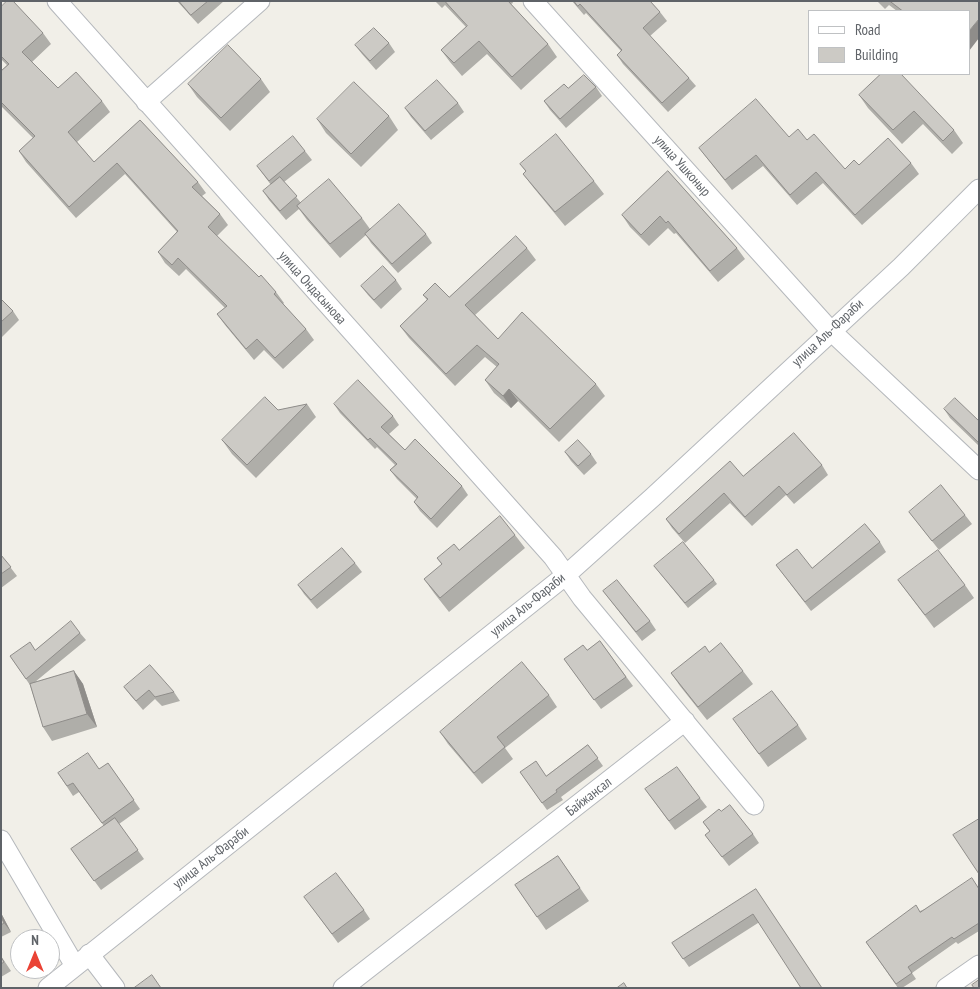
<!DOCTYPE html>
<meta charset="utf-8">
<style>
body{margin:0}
#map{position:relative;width:980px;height:989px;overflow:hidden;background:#f1efe8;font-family:"PT Sans Narrow",sans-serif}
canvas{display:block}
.frame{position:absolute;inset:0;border:2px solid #5f6368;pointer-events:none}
.legend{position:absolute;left:808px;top:10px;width:162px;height:65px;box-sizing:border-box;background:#fff;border:1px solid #bfc1c3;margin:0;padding:6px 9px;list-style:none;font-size:15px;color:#5f6368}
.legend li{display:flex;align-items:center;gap:10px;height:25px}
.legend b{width:25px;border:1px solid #bfc1c3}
.north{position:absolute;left:10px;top:929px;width:50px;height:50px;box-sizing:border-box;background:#fff;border:1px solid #bfc1c3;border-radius:50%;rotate:0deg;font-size:14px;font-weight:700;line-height:20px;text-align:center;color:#5f6368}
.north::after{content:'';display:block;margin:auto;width:18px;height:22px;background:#ea4335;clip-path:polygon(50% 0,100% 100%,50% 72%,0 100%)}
</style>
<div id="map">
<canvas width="980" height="989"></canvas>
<div class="frame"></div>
<ul class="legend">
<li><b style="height:6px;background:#fff"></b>Road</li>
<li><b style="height:14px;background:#cccac5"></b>Building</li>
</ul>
<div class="north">N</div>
</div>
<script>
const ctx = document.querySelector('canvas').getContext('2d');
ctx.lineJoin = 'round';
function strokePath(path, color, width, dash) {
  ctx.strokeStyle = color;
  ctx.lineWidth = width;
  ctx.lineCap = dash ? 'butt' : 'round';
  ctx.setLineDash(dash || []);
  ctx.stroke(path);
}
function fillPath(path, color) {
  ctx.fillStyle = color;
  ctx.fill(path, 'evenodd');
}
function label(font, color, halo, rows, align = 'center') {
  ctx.font = font + ' "PT Sans Narrow",sans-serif';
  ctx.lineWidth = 4;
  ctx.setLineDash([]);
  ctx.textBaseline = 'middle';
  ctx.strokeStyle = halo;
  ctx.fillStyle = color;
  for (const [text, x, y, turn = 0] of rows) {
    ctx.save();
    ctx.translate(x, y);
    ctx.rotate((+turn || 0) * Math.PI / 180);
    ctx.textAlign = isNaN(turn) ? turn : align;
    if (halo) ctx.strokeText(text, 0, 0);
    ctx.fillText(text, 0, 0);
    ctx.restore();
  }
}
const street = new Path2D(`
 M57,1L553,557L582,598L754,805
 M533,1L830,330L979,470
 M146,102L260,1
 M1,840L75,966
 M89,954L115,988
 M48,988L566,575L653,497L901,267L979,189
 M343,988L685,721
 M946,988L979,965`);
const wall = new Path2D(`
 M177,1H224L198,24Z
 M435,1H512L513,3L511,4L548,44L557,57L521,90L487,54L462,76L450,62L441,50L466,27L445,5L442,8Z
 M572,1H650L660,12L667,21L650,36L689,78L696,86L668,112L623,64L617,55L621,51L586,13L584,15Z
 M877,1H979L969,11H897L889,5L885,9Z
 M1,7L43,33L51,44L32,62L58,88L102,101L110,112L77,142L94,162L140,120L198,182L206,193L202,196L220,214L228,225L217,236L259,277L276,292L284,303L283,304L306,329L314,340L283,369L264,350L254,360L225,325L217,314L225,308L186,269L179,276L165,263L158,252L177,232L125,174L76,218L26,162L19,151L33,138L1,106V71L7,65L1,59Z
 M389,43L395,52L376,70L362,54L355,45Z
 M881,74L954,130L963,143L952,154L923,124L902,144L868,108L859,95Z
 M261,79L270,92L230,131L197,97L188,84Z
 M596,87L602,96L566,128L550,110L544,101L568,88Z
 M458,103L464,112L431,140L411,117L405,108Z
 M389,116L398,130L361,167L326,133L317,119Z
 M789,137L807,140L845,169L859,165L911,163L919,174L862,225L823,183L797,205L763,166L732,190L699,148Z
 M305,151L312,160L284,182L301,203L362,218L370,229L426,234L432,243L398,273L371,243L366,235L340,258L307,220L299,209L286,220L269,200L263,191L271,185L257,166Z
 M520,164L594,181L604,194L565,226L533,187L523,174L526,172Z
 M668,171L737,248L745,259L718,282L676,233L674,234L668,228L649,246L630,227L622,215Z
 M527,248L536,260L475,315L498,339L596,384L605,396L559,442L518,401L511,408L494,393L485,380L497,367L485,357L455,386L409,338L400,326L427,300L423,295L449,297Z
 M396,280L402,289L381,309L368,295L361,286Z
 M1,299L13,311L19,320L1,338Z
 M307,404L316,417L256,478L232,454L222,440L278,410Z
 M334,404L393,416L399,425L389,434L405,450L462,486L468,495L437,528L420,511L414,502L417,499L397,479L390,470L395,465L377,447L375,449L340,413Z
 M944,409L979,421V446L950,418Z
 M565,452L591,454L597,463L584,475L571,461Z
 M822,465L828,475L794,504L786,495L752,526L730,503L685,543L672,528L666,519L743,476Z
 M909,512L965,515L972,524L939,550Z
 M515,535L525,548L449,612L434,593L424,579L442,565L437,558Z
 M880,542L886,552L811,611L776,565L812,568Z
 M1,555L17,576L1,588Z
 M355,563L362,572L317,609L304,594L298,585Z
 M654,566L714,580L717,584L688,608Z
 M898,580L965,585L974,598L934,628Z
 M603,591L650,621L656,630L642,641Z
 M80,633L86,640L35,682L74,671L83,684L97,727L52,741L43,727L30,685L10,656L35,650Z
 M600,641L633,686L601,709L564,659L587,650Z
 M709,652L743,671L753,684L707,720L680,686L671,673Z
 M124,687L174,692L180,701L162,706L155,699L143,710L131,696Z
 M549,695L557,707L505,748L513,759L482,784L448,744L440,732Z
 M798,725L807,739L768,767L743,732Z
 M588,745L603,766L561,797L563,800L547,810L520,772L546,776Z
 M108,763L140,809L119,824L144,859L101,890L71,849L104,826L79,792L73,796L58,773L100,769Z
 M645,789L700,798L707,807L675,830Z
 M721,811L753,834L759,843L729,866L705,835L710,832L703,822Z
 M558,856L589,901L546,930L515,885Z
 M979,888V931L958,944L956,942L912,973L916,979L902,988H898L866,942L920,911Z
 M756,889L758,923L689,967L672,943Z
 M311,906L364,910L370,919L338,943Z
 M1,913L11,932L1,937Z
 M1,956L11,971L1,977Z`);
const shadedWall = new Path2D(`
 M979,19V38L969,51V31Z
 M509,389L518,401L511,408L503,396Z
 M74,671L83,684L97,727L87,714Z
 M1,913L11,932L4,923L1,917Z`);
const building = new Path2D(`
 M7,1H13L43,33L22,52L58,88L76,72L102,101L68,132L94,162L140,120L198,182L192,187L220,214L208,227L259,277L261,275L276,292L274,294L306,329L275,358L257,339L246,349L217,314L227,306L178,258L172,265L158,252L178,231L117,163L69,207L19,151L35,136L1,102V71L9,64L1,56V7Z
 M179,1H208L191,15Z
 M445,1H508L548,44L512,77L479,41L454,63L441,50L467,26Z
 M574,1H650L660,12L643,28L689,78L662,103L617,55L622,50L580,4L578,6Z
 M890,1H979V19L969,31V11H903Z
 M374,28L389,43L370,61L355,45Z
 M228,45L261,79L221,118L188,84Z
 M881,74H901L954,130L943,141L914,111L893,130L859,95Z
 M584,75L596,87L560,119L544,101L564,84L568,88Z
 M437,80L458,103L425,131L405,108Z
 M354,82L389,116L351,154L317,119Z
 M756,99L789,137L798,129L807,140L814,134L845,169L854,160L859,165L888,138L911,163L855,215L816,172L790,195L756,155L725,180L699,148Z
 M556,134L594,181L555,212L523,174L526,171L520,164Z
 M293,136L305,151L269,181L257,166Z
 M668,171L737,248L710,271L668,221L666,223L660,216L641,235L622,215Z
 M280,177L297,196L280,211L263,191Z
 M329,179L362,218L330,244L297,206Z
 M399,204L426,234L392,264L365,234Z
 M516,236L527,248L465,305L498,339L522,312L596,384L550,429L509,389L503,396L485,380L499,364L477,345L446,374L400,326L428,299L423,295L435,283L449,297Z
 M383,266L396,280L374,300L361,286Z
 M1,299L13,311L1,322Z
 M358,380L393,416L381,427L405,450L415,439L462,486L431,519L414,502L418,497L390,470L397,464L370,438L368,440L334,404Z
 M265,397L278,410L307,404L247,465L222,440Z
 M955,398L979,421V443L944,409Z
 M794,433L822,465L787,495L779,486L745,517L724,493L679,534L666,519L730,461L743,476Z
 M578,440L591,454L578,466L565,452Z
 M941,485L965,515L932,541L909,512Z
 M500,516L515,535L440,598L424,579L442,564L437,558L454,544L459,550Z
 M865,524L880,542L805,602L776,565L797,549L812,568Z
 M683,542L714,580L685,603L654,566Z
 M342,548L355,563L311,600L298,585Z
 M938,550L965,585L925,615L898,580Z
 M1,555L11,567L1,574Z
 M617,580L650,621L636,632L603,591Z
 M71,621L80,633L26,679L10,656L30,642L35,650Z
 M600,641L626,677L594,700L564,659L583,645L587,650Z
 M721,643L743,671L698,707L671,673L705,646L709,652Z
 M522,662L549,695L497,737L505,747L474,773L440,732Z
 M150,665L174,692L155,697L149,690L136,701L124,687Z
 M74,671L87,714L43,727L30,684Z
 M772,691L798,725L759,754L733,719Z
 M588,745L598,758L556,790L557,792L542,803L520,772L536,761L546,776Z
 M88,753L99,769L108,763L134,800L102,823L73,783L67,786L58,773Z
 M677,767L700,798L669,821L645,789Z
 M730,805L753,834L722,857L705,835L710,831L703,822L719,809L721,811Z
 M115,818L138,850L94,881L71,849Z
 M979,819V874L953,835Z
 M558,856L580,888L537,917L515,885Z
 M336,873L364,910L332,934L304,897Z
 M972,878L979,889V923L954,939L952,937L908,967L912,973L896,984L866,942L916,905L920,912Z
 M756,889L822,988H801L753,914L683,959L672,943Z
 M1,917L4,923L1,925Z
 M1,957L4,962L1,964Z
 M152,975L161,988H134Z
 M979,980V988H974L972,985Z
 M624,983L627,988H617Z`);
const streetNames = [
 ["улица Ушконыр",682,166,48],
 ["улица Ондасынова",312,288,48],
 ["улица Аль-Фараби",828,333,-43],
 ["улица Аль-Фараби",528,605,-39],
 ["Байжансал",589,797,-38],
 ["улица Аль-Фараби",211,858,-38]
];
strokePath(street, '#b5b8bc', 21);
strokePath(street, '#fff', 19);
fillPath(wall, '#afaea9');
fillPath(shadedWall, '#8f8d8a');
fillPath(building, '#cccac5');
strokePath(building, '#8f8d8a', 1);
label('14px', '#5f6368', '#fff', streetNames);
</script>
